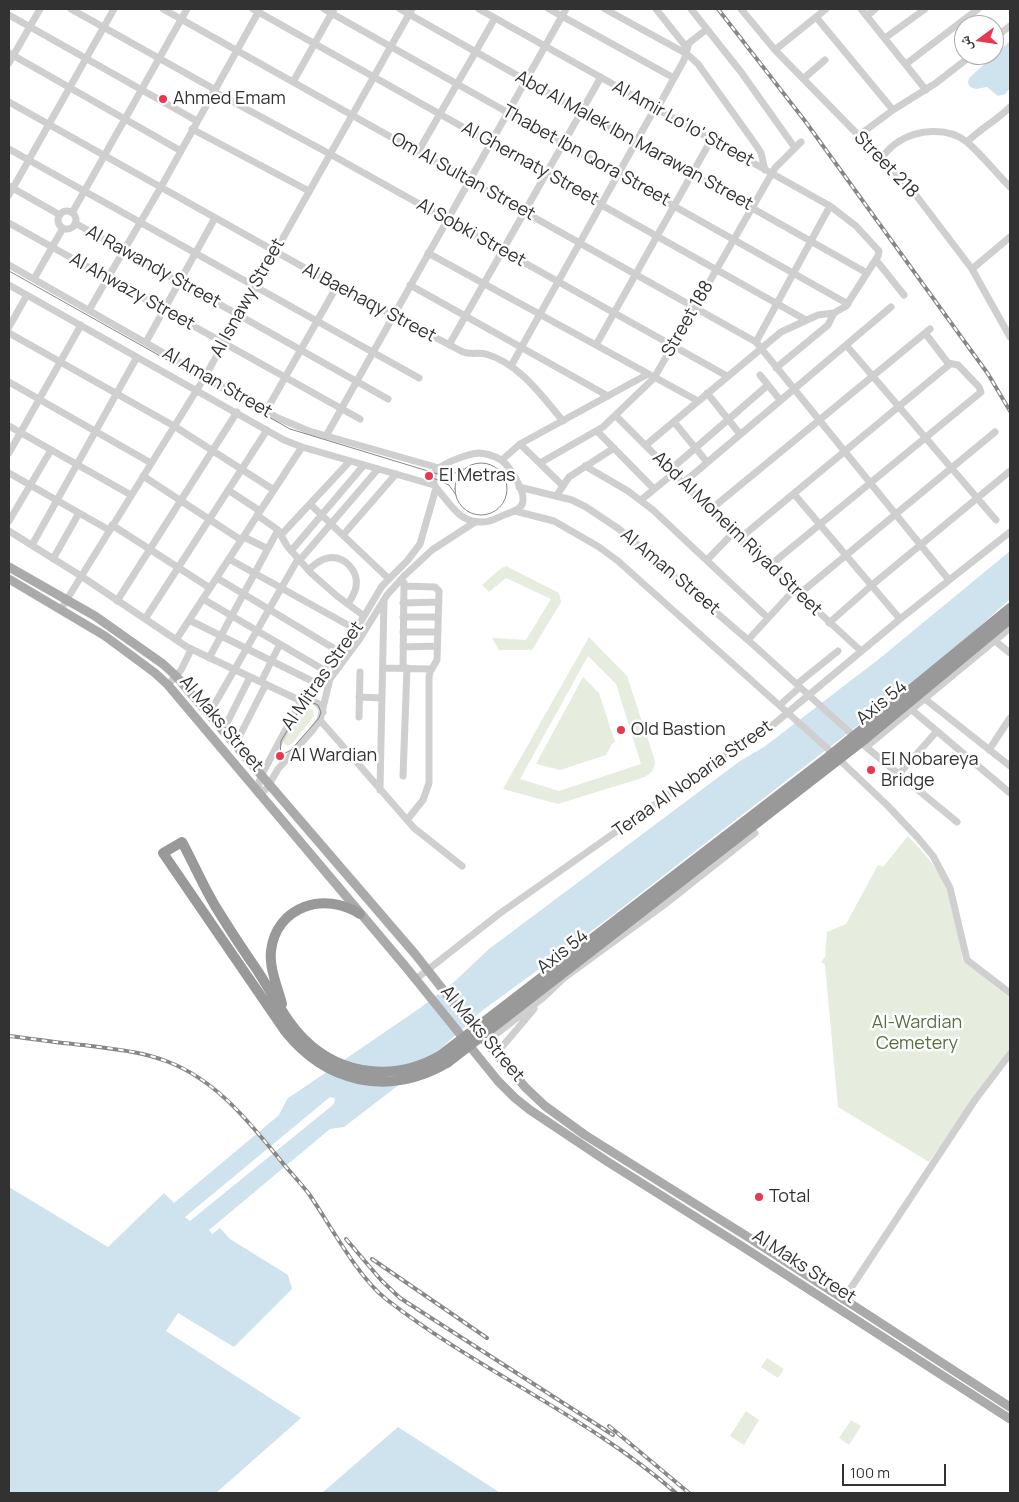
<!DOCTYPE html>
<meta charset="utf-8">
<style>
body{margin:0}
#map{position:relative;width:1019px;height:1502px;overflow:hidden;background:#fff;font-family:Manrope,"Noto Naskh Arabic",sans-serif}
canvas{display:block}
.frame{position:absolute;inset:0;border:10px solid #323232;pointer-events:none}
.north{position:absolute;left:954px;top:15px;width:50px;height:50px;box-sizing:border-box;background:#fff;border:1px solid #adadad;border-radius:50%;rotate:256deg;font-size:14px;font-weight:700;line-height:20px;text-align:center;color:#323232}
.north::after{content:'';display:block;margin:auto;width:18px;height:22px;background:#e6384e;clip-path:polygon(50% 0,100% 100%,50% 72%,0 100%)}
.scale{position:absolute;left:842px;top:1464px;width:104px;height:22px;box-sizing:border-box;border:2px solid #323232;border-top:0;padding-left:6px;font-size:15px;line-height:18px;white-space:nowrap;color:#323232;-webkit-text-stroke:4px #fff;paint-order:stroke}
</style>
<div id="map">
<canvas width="1019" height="1502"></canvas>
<div class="frame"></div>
<div class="north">ش</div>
<div class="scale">100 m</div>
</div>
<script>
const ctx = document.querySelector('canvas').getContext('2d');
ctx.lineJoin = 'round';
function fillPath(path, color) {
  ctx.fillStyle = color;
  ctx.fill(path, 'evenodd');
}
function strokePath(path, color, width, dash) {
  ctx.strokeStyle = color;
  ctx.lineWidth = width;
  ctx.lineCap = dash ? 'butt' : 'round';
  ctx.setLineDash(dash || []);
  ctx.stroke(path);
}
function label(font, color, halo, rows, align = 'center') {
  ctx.font = font + ' Manrope,sans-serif';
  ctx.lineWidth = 5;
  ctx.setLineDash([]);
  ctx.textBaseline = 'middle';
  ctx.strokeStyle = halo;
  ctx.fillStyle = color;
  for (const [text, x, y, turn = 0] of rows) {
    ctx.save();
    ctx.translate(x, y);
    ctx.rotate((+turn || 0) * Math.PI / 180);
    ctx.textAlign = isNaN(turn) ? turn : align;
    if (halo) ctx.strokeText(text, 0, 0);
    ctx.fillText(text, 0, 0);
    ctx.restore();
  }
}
const green = new Path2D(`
 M506,566L559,593L561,602L532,650H499L492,638L526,640L551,599L506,578L489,592L482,585L500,569Z
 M589,637L627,676L655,761C655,770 650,775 642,778L558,804L503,789ZM588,656L616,684L641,764L559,791L520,779Z
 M583,677L599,693L615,742L612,744L606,755L560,770L536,764Z
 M306,707L313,710L314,716L292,744L287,746L284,743V739L303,710Z
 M908,836C918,847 929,858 938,872C954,898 958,932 963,961L1010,998V1050L929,1162L838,1107L825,965L821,962L825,957L827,932L846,924L878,865L883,867Z
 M767,1358L784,1369L778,1378L761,1367Z
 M746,1411L759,1420L744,1445L730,1436Z
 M851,1420L861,1426L849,1445L839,1438Z`);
const water = new Path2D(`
 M1010,41V88L1005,94L998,96L987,87L976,89L970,87L968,83L969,78Z
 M1010,551V599L978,628L888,702L601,924L483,1010L413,1074L344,1127L330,1129L209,1230L212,1234L220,1228L230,1239L288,1275L292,1289L234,1347L178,1313L166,1331L301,1418L216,1493H9V1187L108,1247L164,1193L174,1203L279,1115L287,1099L420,1008L454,982L489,949L740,761L764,747L879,659ZM330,1097L335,1098L334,1104L190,1221L185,1217Z
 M398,1427L488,1485L500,1493H322Z`);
const minor = new Path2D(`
 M71,9L214,89
 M163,9L756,342L949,580
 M253,9L806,320
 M324,9L848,304
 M400,9L867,273
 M479,9L830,206L856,226L879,251L878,256L846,306L834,313L828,325L776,368
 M549,9L674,78
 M605,9L687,54L698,64L756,145L761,153L765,170
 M656,9L687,48
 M691,9L741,72L795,148
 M741,9L775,50L912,190L972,269L1010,337
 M861,9L926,90
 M9,15L197,121
 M867,16L875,9
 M816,17L893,110
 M885,38L925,9
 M994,38L1010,26
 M775,50L826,9
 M9,53L181,151
 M9,63L40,9
 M906,64L978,9
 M803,79L825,60
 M293,82L334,9
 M213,91L330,154L727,376
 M9,102L337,286L463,352C471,355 478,352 486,354C520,364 541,395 563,421
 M657,109L684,60L689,43L707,29
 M192,129L309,191
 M858,136L893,110L936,83L972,55
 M967,142C980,129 996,121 1010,107
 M9,149L419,378
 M418,152L495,18
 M881,158C886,153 891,146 898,142C917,129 949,127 967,142C983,156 996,173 1010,187
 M9,186L60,215
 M9,195L114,9
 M58 220a9 9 0 1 1 18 0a9 9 0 1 1-18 0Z
 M72,213L187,9
 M9,223L360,419
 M75,223L388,399
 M428,253L698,401
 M876,260L904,295
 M9,265L278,418L309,431L439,468
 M972,269L1010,237
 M34,279L63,228
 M9,285L284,440L302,447L434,485
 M410,285L608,396
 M89,310L161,187L260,9
 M9,327L27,295
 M9,333L174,426L274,490
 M146,342L215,218
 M756,342L830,206
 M449,345L601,77
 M596,345L711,140
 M846,345L996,520
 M511,366L655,108
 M760,375L780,400
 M9,382L151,463
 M707,393L740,434
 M266,411L337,286
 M616,416L739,539L861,651
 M674,422L707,462
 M9,426L131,495
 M597,431L654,489
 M326,436L566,9
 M520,444L562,485
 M646,445L781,332L818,315L834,313
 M9,453L81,325
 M479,453C487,454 494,455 501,460C510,466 529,496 521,506C517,511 510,513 504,515C497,518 491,522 483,522C463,523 454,510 443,496C438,490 432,485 433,476C436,464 468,454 479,453Z
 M502,460L520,444L648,374
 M540,463L603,427L654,378L775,168L801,142
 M585,466L628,491L653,510L768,618
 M670,470L768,385
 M9,473L109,530
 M143,476L241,540
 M683,483L891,307
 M519,487L572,500L586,507L619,529L748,640L866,747L957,822
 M228,490L260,511
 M794,494L900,619
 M557,495L569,477L614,448
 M641,500L674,473
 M310,504L389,579
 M710,510L930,329
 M515,511L554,521L599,547L618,561L827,748L888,806L919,839L933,856L950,888L967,960L1010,993
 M257,515L278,530L287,546L311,573L337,596L364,616
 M9,521L51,450
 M112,525L210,588
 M9,531L81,576L187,647L301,701C312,698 320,702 323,712
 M281,535L350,461
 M343,535L396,474
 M244,537L268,549
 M739,539L950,364
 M32,545L137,357
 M291,551L364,465
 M53,559L79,513
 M229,559L357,630
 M707,560L733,533
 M299,561L378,469
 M768,567L981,392L979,387L958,365L948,363L925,333
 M308,570C314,565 320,559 328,558C344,555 359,571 356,587C355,593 351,599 348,604
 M217,578L340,652
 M404,586L435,587L439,591L437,660L430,672L429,677V783L423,800L407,820
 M798,595L995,432
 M203,599L324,670
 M117,601L237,412
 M403,603L439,602
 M61,609L203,380L412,9
 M403,617H438
 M145,619L267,430
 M189,620L314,682
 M829,623L872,585L1010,471
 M403,632H438
 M176,640L302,447
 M748,640L793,591
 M994,640L1010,653
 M403,647L437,646
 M209,658L278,530
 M383,668L432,669
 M403,668L404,583
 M261,682L280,644
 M797,684L838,651
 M168,685L181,670L191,650
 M359,697L382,698
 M925,699L1010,766
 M780,705L800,687
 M912,710L1010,793
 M209,714L298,559
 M359,717L360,672
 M320,720L414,828L462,866
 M223,731L250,677
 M235,745L266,684
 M866,747L1010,628
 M989,750L1010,718
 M899,774L937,731
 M403,776L407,668
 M380,790L384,601
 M259,793V782L261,776L301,701L351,638L382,586L407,561L420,544L436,488
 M259,795L267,788L278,769L312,731L320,720L330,679L359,640L387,595L404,576L432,550L475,522
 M416,979L499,914L718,760L774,724L900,619L1010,532
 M486,1042L544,997L564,978L664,905L755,833
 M496,1054L534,1009
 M843,1300L975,1100L1010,1054`);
const major = new Path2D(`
 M9,567L95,616L163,664L176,676L415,954L470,1024L526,1088L545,1106L585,1135L748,1237L1010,1407
 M9,579L105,636L155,673L168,685L405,966L498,1081L515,1098L530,1110L608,1162L740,1245L1010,1419`);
const highway = new Path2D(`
 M1010,608L827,758L441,1055C397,1081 342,1077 304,1039C285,1020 272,993 257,970C243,950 230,930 217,909C204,888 194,864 182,842L163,853L285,1031C326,1083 388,1097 447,1063L865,739L1010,619
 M282,1004C278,988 269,968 271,951C276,906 325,891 360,914`);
const tram = new Path2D(`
 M9,271L290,429L441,475L449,476L463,469
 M455 489a26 26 0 1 1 52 0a26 26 0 1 1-52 0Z
 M433,478L449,485L456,495
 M309,701L318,705L321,712L319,718L291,750L280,756L281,741L301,707Z`);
const rail = new Path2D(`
 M718,9L805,121L988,374L1010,411
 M9,1036C34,1039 59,1043 84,1045C112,1049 140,1051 166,1061C214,1079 245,1117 277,1156C287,1169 299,1181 309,1194C331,1226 357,1276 386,1299C478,1371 588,1416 676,1493
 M346,1239L381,1280L400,1298L613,1435
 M372,1259L487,1338
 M609,1426L689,1493`);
const markers = [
 [163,99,5,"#e6384e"],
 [429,476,5,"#e6384e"],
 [621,730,5,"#e6384e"],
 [280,756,5,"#e6384e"],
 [871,770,5,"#e6384e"],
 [759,1197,5,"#e6384e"]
];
const poiNames = [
 ["Ahmed Emam",173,99],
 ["El Metras",439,476],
 ["Old Bastion",631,730],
 ["Al Wardian",290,756],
 ["El Nobareya",881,760],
 ["Bridge",881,781],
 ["Total",769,1197]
];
const streetNames = [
 ["Al Amir Lo'lo' Street",683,124,29],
 ["Abd Al Malek Ibn Marawan Street",634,141,29],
 ["Thabet Ibn Qora Street",586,156,29],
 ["Al Ghernaty Street",530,164,29],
 ["Street 218",886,165,46],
 ["Om Al Sultan Street",463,177,29],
 ["Al Sobki Street",471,233,29],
 ["Al Rawandy Street",153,267,29],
 ["Al Ahwazy Street",132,292,29],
 ["Al Isnawy Street",248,298,-61],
 ["Al Baehaqy Street",369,303,28],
 ["Street 188",688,319,-60],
 ["Al Aman Street",217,383,30],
 ["Abd Al Moneim Riyad Street",737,534,44],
 ["Al Aman Street",670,572,40],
 ["Al Mitras Street",323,676,-55],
 ["Axis 54",882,703,-39],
 ["Al Maks Street",221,724,50],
 ["Teraa Al Nobaria Street",693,779,-35],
 ["Axis 54",563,952,-38],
 ["Al Maks Street",482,1034,50],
 ["Al Maks Street",804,1267,33]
];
const parkNames = [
 ["Al-Wardian",917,1023],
 ["Cemetery",917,1044]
];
fillPath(green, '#e6ecde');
fillPath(water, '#cee3ee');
strokePath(minor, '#cfcfcf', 7);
strokePath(major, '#aaa', 9);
strokePath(highway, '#999', 10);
strokePath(tram, '#878787', 1);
strokePath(rail, '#878787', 4);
strokePath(rail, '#fff', 2, [5.5]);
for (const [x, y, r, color] of markers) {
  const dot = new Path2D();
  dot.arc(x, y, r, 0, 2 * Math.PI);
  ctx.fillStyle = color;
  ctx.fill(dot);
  strokePath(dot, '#fff', 2);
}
label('18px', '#323232', '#fff', poiNames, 'left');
label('18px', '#323232', '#fff', streetNames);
label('18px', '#586f3f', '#fff', parkNames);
</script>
